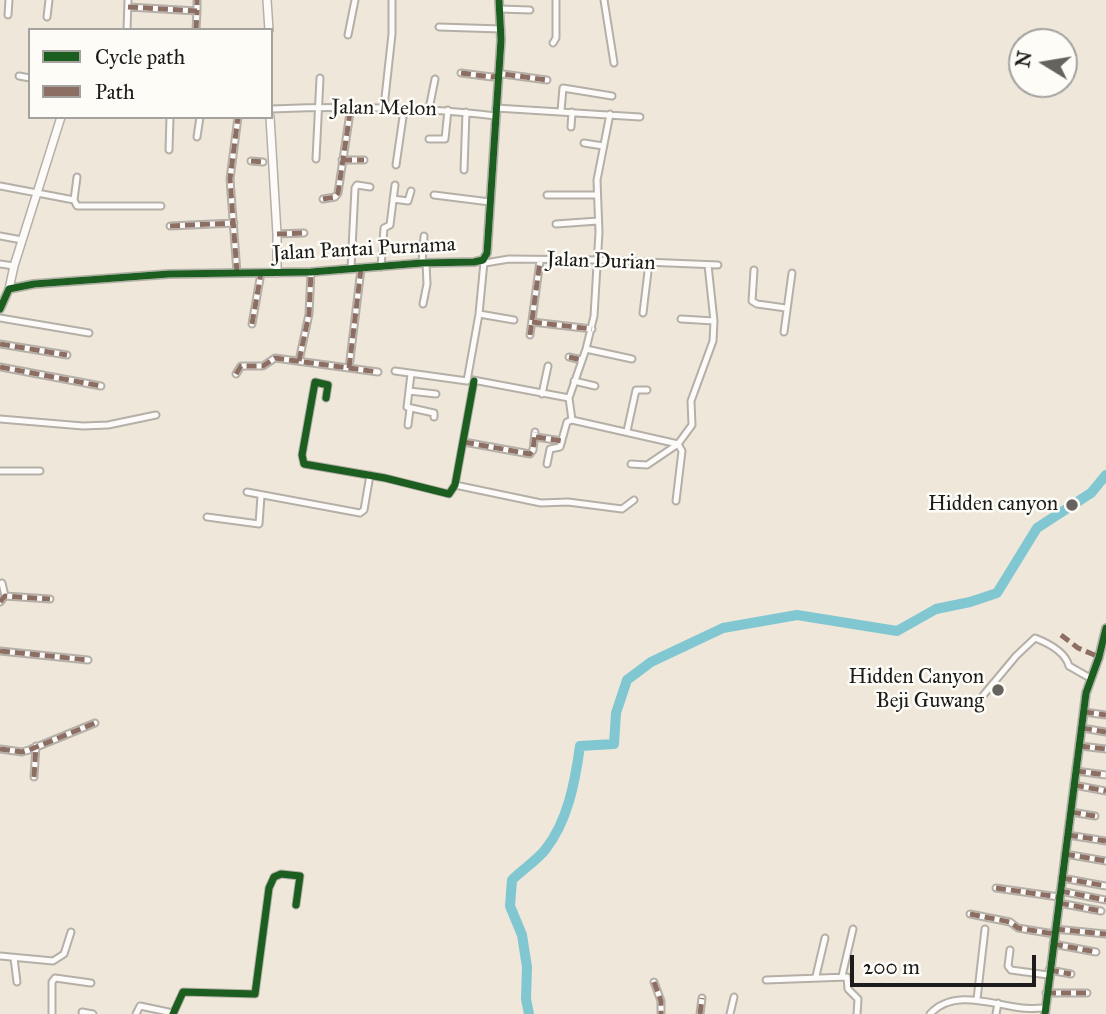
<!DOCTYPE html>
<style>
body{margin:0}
#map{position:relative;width:1106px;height:1014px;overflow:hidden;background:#efe7da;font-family:"IM FELL Great Primer",serif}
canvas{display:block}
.legend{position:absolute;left:28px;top:28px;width:245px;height:91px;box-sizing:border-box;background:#fdfcf7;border:2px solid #a3a29f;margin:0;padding:9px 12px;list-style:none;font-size:21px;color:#1c1c1c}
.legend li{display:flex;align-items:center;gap:14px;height:35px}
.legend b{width:35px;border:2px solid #a3a29f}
.north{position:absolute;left:1008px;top:28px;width:70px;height:70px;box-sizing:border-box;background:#fdfcf7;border:2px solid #a3a29f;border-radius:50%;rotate:281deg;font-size:19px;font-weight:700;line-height:28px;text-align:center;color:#1c1c1c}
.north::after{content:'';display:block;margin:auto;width:24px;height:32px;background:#66635e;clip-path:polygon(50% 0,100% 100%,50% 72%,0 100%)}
.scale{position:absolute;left:850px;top:955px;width:186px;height:32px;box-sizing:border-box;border:4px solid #1c1c1c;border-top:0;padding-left:9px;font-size:21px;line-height:24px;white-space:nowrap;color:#1c1c1c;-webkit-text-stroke:5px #fdfcf7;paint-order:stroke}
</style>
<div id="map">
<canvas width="1106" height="1014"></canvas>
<ul class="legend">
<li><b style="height:9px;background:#1b5e20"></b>Cycle path</li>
<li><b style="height:9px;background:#8d6e63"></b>Path</li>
</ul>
<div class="north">N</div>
<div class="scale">200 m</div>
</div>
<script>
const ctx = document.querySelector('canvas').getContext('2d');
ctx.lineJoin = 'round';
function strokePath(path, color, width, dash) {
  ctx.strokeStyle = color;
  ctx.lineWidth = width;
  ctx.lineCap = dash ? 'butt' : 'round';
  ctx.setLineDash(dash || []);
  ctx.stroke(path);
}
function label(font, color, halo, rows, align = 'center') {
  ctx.font = font + ' "IM FELL Great Primer",serif';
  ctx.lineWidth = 5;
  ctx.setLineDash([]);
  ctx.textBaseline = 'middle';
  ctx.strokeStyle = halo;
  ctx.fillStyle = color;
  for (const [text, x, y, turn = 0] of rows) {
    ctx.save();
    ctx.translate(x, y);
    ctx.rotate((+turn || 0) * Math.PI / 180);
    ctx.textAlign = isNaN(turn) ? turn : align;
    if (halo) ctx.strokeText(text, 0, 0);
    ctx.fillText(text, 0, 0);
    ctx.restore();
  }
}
const river = new Path2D(`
 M529,1014L526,999L527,967L522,935L510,906L512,880C522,870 536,861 545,850C568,821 575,782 580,746L614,744L616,713L627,680L651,662L723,628L797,615L897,631L936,609L970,602L997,593L1037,528L1091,493L1106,475`);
const minor = new Path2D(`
 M604,0L614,63
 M128,7L197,11V0
 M500,9L530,10
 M8,15L9,0
 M47,17L49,0
 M439,27L501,29
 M127,30L128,0
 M196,30L197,11
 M348,35L355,0
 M553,43L556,38V0
 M461,73L492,77L503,74L547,80
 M19,76L30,78
 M384,107L392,34V0
 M496,108L640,117
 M271,109C347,106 421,107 496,116
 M429,109L435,79
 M561,111L563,88L612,96
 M571,127L572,112
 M197,137L200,117
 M429,139H445L448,110
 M584,143L603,146
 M169,150L170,117
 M316,159L320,78
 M342,160H364
 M251,161L263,162
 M396,165L404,110
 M464,170L466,112
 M0,186L74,200L77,206H161
 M434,195L490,202
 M547,195H597
 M323,199L335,197L338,193L351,106
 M393,199L408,201L411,191
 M74,200L77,177
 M556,224L598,221
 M170,226L234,223
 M277,234L304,233
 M0,236L22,240
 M422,263L424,236
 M485,263L509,259L596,260L718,265
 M0,264L14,266
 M381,267L384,228L390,225L395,185
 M351,269L355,188L357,185L370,187
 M754,270L752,301L757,304L786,308
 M237,273L230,179L238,117
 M423,304L427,284L426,263
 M643,313L649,263
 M479,314L514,320
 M0,318L89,333
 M681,319L714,321
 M532,322L592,329
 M252,324L261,273
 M784,332L792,273
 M530,335L540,261
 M0,344L67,355
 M586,349L632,359
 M569,357L582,360
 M299,361L309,314L311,272
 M0,367L101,386
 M349,368L361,269
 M395,371L467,381L479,314L484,262
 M236,374L241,366H263L275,358L378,372
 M411,374L407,407L434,413V417
 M473,380L569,398
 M574,381L595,386
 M409,391L436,394
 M542,394L548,366
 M326,398L328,385L315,382L302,455L304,464L385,478L449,494L455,485L474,381
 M0,419L83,426L108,425L156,415
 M572,420L569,398L586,349L594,316L599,232L597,180L610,114
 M408,425L410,409
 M627,431L636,390H647
 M536,437L562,441
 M464,442L530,454L533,450L535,432
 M547,464L550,449L560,447L567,422L572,420L678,444L682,451L676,501
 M631,464L647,465L678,444L692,425L691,401L713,341L714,321L708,265
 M0,471H40
 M455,485L541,503L568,502L622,509L634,500
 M247,492L360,513L364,510L370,475
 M207,517L259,524L261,496
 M2,583L5,596
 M0,602L5,596L50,599
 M0,651L88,660
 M976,704L1016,656L1035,638C1048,643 1065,651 1069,666L1090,678
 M1084,712L1106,715
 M1082,728L1106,732
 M1080,746L1106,749
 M0,749L22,752L29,750L95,723
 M1076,771L1106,775
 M34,777L36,746
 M1074,785L1106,791
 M1071,812L1095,816
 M1068,835L1106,841
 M1065,854L1106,861
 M1062,878L1106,886
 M996,888L1059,897
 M1060,891L1106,900
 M1059,903L1101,911
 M970,914L1010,922L1018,928L1054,934
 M1055,929L1106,934
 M1053,944L1096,952
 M1010,950L1008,966L1011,970L1048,975
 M0,956L53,961L64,954L71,932
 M14,958L17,982
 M1049,970L1071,974
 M816,976L825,938
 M842,976L853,929
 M766,980L847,977L848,989L858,999L857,1014
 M654,982L661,1001V1014
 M1046,993H1087
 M977,999L985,929
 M82,1012L93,1014
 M52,1014V982L55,978L91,983
 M136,1014L140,1006L173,1013
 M173,1014L183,992L255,994L269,888L274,877L281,874L300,876L296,905
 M700,1014L702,998
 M730,1014L734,997
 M930,1014C954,988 993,1005 1022,1008C1030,1009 1037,1008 1045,1008
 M996,1014L998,1003`);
const tertiary = new Path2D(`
 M267,0L269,30
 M270,117L277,234V273
 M9,289L14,266L61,117
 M0,309L9,289L34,284L169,274L311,272L422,263L474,262L483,260L487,253L501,40L499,0
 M1045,1014L1086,693L1099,657L1106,628`);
const quiet = new Path2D(`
 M128,7L197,11V0
 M196,30L197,11
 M461,73L492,77L503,74L547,80
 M342,160H364
 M251,161L263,162
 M323,199L335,197L338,193L351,106
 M170,226L234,223
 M277,234L304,233
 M237,273L230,179L238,117
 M532,322L592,329
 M252,324L261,273
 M530,335L540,261
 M0,344L67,355
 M569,357L582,360
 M299,361L309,314L311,272
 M0,367L101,386
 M349,368L361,269
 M236,374L241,366H263L275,358L378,372
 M536,437L562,441
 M464,442L530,454L533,450L535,432
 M0,602L5,596L50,599
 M1061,635L1078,648L1099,657
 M0,651L88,660
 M1084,712L1106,715
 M1082,728L1106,732
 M1080,746L1106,749
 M0,749L22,752L29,750L95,723
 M1076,771L1106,775
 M34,777L36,746
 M1074,785L1106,791
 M1071,812L1095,816
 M1068,835L1106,841
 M1065,854L1106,861
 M1062,878L1106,886
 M996,888L1059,897
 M1060,891L1106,900
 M1059,903L1101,911
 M970,914L1010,922L1018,928L1054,934
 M1055,929L1106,934
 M1053,944L1096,952
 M1049,970L1071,974
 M654,982L661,1001V1014
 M1046,993H1087
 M700,1014L702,998`);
const cycleway = new Path2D(`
 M0,309L9,289L34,284L169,274L311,272L422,263L474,262L483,260L487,253L501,40L499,0
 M326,398L328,385L315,382L302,455L304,464L385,478L449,494L455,485L474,381
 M173,1014L183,992L255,994L269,888L274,877L281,874L300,876L296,905
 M1045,1014L1086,693L1099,657L1106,628`);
const markers = [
 [1072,505,7,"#66635e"],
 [998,690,7,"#66635e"]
];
const streetNames = [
 ["Jalan Melon",384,109,1],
 ["Jalan Pantai Purnama",364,250,-3],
 ["Jalan Durian",601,262,2]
];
const poiNames = [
 ["Hidden canyon",1058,505],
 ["Hidden Canyon",984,678],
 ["Beji Guwang",984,702]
];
strokePath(river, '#80c7d2', 10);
strokePath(minor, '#b4afa7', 9);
strokePath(tertiary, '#b4afa7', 10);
strokePath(minor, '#fdfbf9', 5);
strokePath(tertiary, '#fdfbf9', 7);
strokePath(quiet, '#8d6e63', 5, [10, 5]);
strokePath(cycleway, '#1b5e20', 7);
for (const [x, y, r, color] of markers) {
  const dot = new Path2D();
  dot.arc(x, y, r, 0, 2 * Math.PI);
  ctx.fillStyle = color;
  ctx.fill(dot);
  strokePath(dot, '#fdfcf7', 2.5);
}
label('21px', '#1c1c1c', '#fdfcf7', streetNames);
label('21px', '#1c1c1c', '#fdfcf7', poiNames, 'right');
</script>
